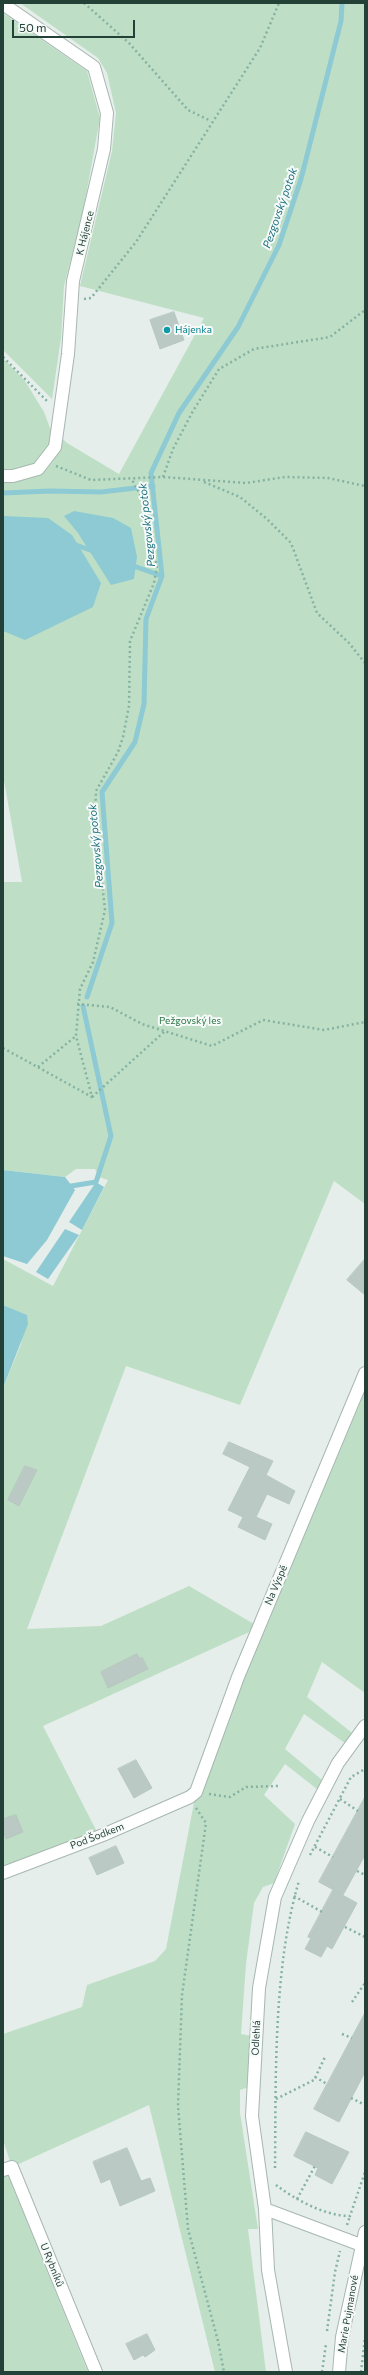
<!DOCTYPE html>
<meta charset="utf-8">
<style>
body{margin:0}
#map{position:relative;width:368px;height:2375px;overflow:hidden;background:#e5eeea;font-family:Commissioner,sans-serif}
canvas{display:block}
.frame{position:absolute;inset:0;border:4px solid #244138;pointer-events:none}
.scale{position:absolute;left:12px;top:20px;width:123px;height:18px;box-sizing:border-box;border:2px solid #244138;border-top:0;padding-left:5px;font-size:12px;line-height:14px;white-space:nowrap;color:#244138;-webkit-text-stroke:3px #f6faf8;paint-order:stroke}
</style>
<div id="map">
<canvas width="368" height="2375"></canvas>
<div class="frame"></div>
<div class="scale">50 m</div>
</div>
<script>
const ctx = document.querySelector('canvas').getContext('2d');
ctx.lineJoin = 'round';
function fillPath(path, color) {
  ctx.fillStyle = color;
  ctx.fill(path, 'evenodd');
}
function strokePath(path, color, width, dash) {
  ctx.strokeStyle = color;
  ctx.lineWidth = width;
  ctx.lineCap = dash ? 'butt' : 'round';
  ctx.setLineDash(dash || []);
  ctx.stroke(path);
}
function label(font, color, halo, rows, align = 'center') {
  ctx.font = font + ' Commissioner,sans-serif';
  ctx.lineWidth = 4;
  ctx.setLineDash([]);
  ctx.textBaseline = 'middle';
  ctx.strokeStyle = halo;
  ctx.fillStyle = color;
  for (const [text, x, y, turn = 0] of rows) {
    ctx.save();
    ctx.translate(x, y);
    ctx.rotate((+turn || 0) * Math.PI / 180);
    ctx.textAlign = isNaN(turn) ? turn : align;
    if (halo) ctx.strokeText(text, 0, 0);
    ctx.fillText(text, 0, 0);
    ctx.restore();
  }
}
const green = new Path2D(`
 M20,3H365V1204L334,1181L240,1405L126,1366L27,1629L101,1626L189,1586L259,1627L365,1373V1693L322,1662L307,1697L356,1736L349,1746L304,1714L285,1749L327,1784L322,1793L285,1764L264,1795L295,1824L274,1883L263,1887L254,1903L246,1964L241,2034L251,2036V2086L240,2090V2113L258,2229H248L266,2372H215L149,2105L12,2167L3,2140V2034L82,2007L87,1985L155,1961L166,1949L196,1792L258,1628L43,1726L98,1834L3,1873V1388L21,1344L26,1315L3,1305V1259L53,1286L108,1180L99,1177L95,1169H76L65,1177L3,1170V882H22L3,775V358L25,381L44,412L50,428L67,443L119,474L204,318L80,286L112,151L116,113L107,73L98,58Z
 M3,13L87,71L100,118L82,217L64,286L61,338L52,399L3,350Z
 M8,2175L88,2372H3V2176Z`);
const water = new Path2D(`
 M74,511L113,518L131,528L137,557L134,579L111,585L78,533L64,516Z
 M3,516L48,518L72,535L101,583L93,607L25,640L3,631Z
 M3,1170L65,1177L75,1190L47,1240L27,1264L3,1256Z
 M96,1182L104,1187L82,1230L69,1222Z
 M65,1229L79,1235L48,1279L36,1272Z
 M3,1305L27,1315L28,1324L3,1388Z`);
const stream = new Path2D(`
 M3,493L50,491L101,492L153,486
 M73,544L93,551
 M131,565L162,576
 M87,997L112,923L102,792L135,742L144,704L146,619L162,576L151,473L179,413L238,327L279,245L301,179L341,21L342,3
 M65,1187L96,1182L111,1136L83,1006`);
const building = new Path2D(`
 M174,312L184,340L160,349L150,320Z
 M365,1259V1295L347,1280Z
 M229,1442L273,1461L266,1475L295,1491L289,1504L267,1494L256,1517L272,1524L265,1540L238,1527L243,1517L228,1510L250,1467L223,1454Z
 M25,1466L37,1470L19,1506L8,1500Z
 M137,1654L140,1659L142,1657L148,1669L108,1688L101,1672Z
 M136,1760L152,1788L134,1798L118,1769Z
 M365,1797V1855L343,1895L319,1882Z
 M16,1815L23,1832L6,1839L3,1831V1819Z
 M116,1846L124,1863L97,1875L89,1858Z
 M333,1890L357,1903L332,1949L327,1946L321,1957L305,1949L311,1938L308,1937Z
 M365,2013V2072L339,2122L314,2109Z
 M306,2132L349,2152L332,2184L315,2175L318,2168L294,2156Z
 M127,2148L141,2181L150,2178L155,2191L120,2206L110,2179L101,2183L93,2162Z
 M147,2334L155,2350L145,2357L143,2355L134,2360L126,2344Z`);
const path = new Path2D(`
 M84,3L129,43L188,110L211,121
 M84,299L91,298L136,242L260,48L279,3
 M3,357L48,402
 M56,466L91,480L163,477L246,483L285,477L328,478L365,486
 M163,477L173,449L193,411L219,369L254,349L330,337L365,310
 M204,482L240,497L267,519L291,543L317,613L349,643L365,663
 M77,1004L110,1007L142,1024L212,1046L263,1020L324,1030L365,1022
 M3,1048L92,1097L76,1036L80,989L93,962L105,910L95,818L96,791L118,752L123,737L129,706L130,641L154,583L157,566L152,543L149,510L132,480
 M38,1067L76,1036
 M92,1097L164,1032
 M209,1794L230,1797L246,1787L279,1786
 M340,1799L358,1811
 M196,1808L206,1823L182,1995L178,2106L188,2229L218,2341L224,2372
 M315,1847L333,1857
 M310,1855L351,1777L365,1769
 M357,1871L365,1875
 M294,1896L322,1912
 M345,1927L365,1937
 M352,2002L365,1983
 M342,2034L352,2038
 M315,2077L327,2084
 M351,2098L365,2105
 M276,2099L314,2080L325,2057
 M275,2168C276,2079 273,1967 299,1881
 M276,2185C296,2200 325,2216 350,2216L365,2172
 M297,2199L316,2164
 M347,2225L350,2216
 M327,2331L335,2272L340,2251
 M322,2372L326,2344
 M361,2372L365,2337`);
const minor = new Path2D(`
 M3,4L94,67L107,113L104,149L73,281L68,354L55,447L38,469L13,476H3
 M3,1873L103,1835L190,1797L196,1792L238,1677L365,1373
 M3,2170L12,2167L96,2372
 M265,2209L361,2245
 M286,2372L268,2270L265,2209L252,2116L259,1988L275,1897L308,1821L338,1763L365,1726
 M339,2372L342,2337L365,2232`);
const markers = [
 [167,330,4,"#0f9aa8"]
];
const streetNames = [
 ["K Hájence",85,233,-76],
 ["Na Výspě",276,1585,-67],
 ["Pod Šodkem",97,1836,-21],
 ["Odlehlá",256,2038,-87],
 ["U Rybníků",52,2265,68],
 ["Marie Pujmanové",348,2314,-80]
];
const cultureNames = [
 ["Hájenka",175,330]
];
const parkNames = [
 ["Pežgovský les",190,1021]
];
const waterNames = [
 ["Pezgovský potok",280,208,-71],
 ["Pezgovský potok",147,525,-96],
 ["Pezgovský potok",96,846,-95]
];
fillPath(green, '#bedfc6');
fillPath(water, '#8dcad3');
strokePath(stream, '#8dcad3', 5);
fillPath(building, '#bac9c3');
strokePath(building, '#b7c8c0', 1);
strokePath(minor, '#a7b7b1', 14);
strokePath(path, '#85b2a3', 2.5, [2, 3]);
strokePath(minor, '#fff', 12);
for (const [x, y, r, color] of markers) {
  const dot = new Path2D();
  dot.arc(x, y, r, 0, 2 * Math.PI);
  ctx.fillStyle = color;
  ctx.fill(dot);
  strokePath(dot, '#f6faf8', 1.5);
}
label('10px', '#244138', '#f6faf8', streetNames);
label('10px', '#0d838f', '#f6faf8', cultureNames, 'left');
label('10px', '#2d7848', '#f6faf8', parkNames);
label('italic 11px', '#1c707e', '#f6faf8', waterNames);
</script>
